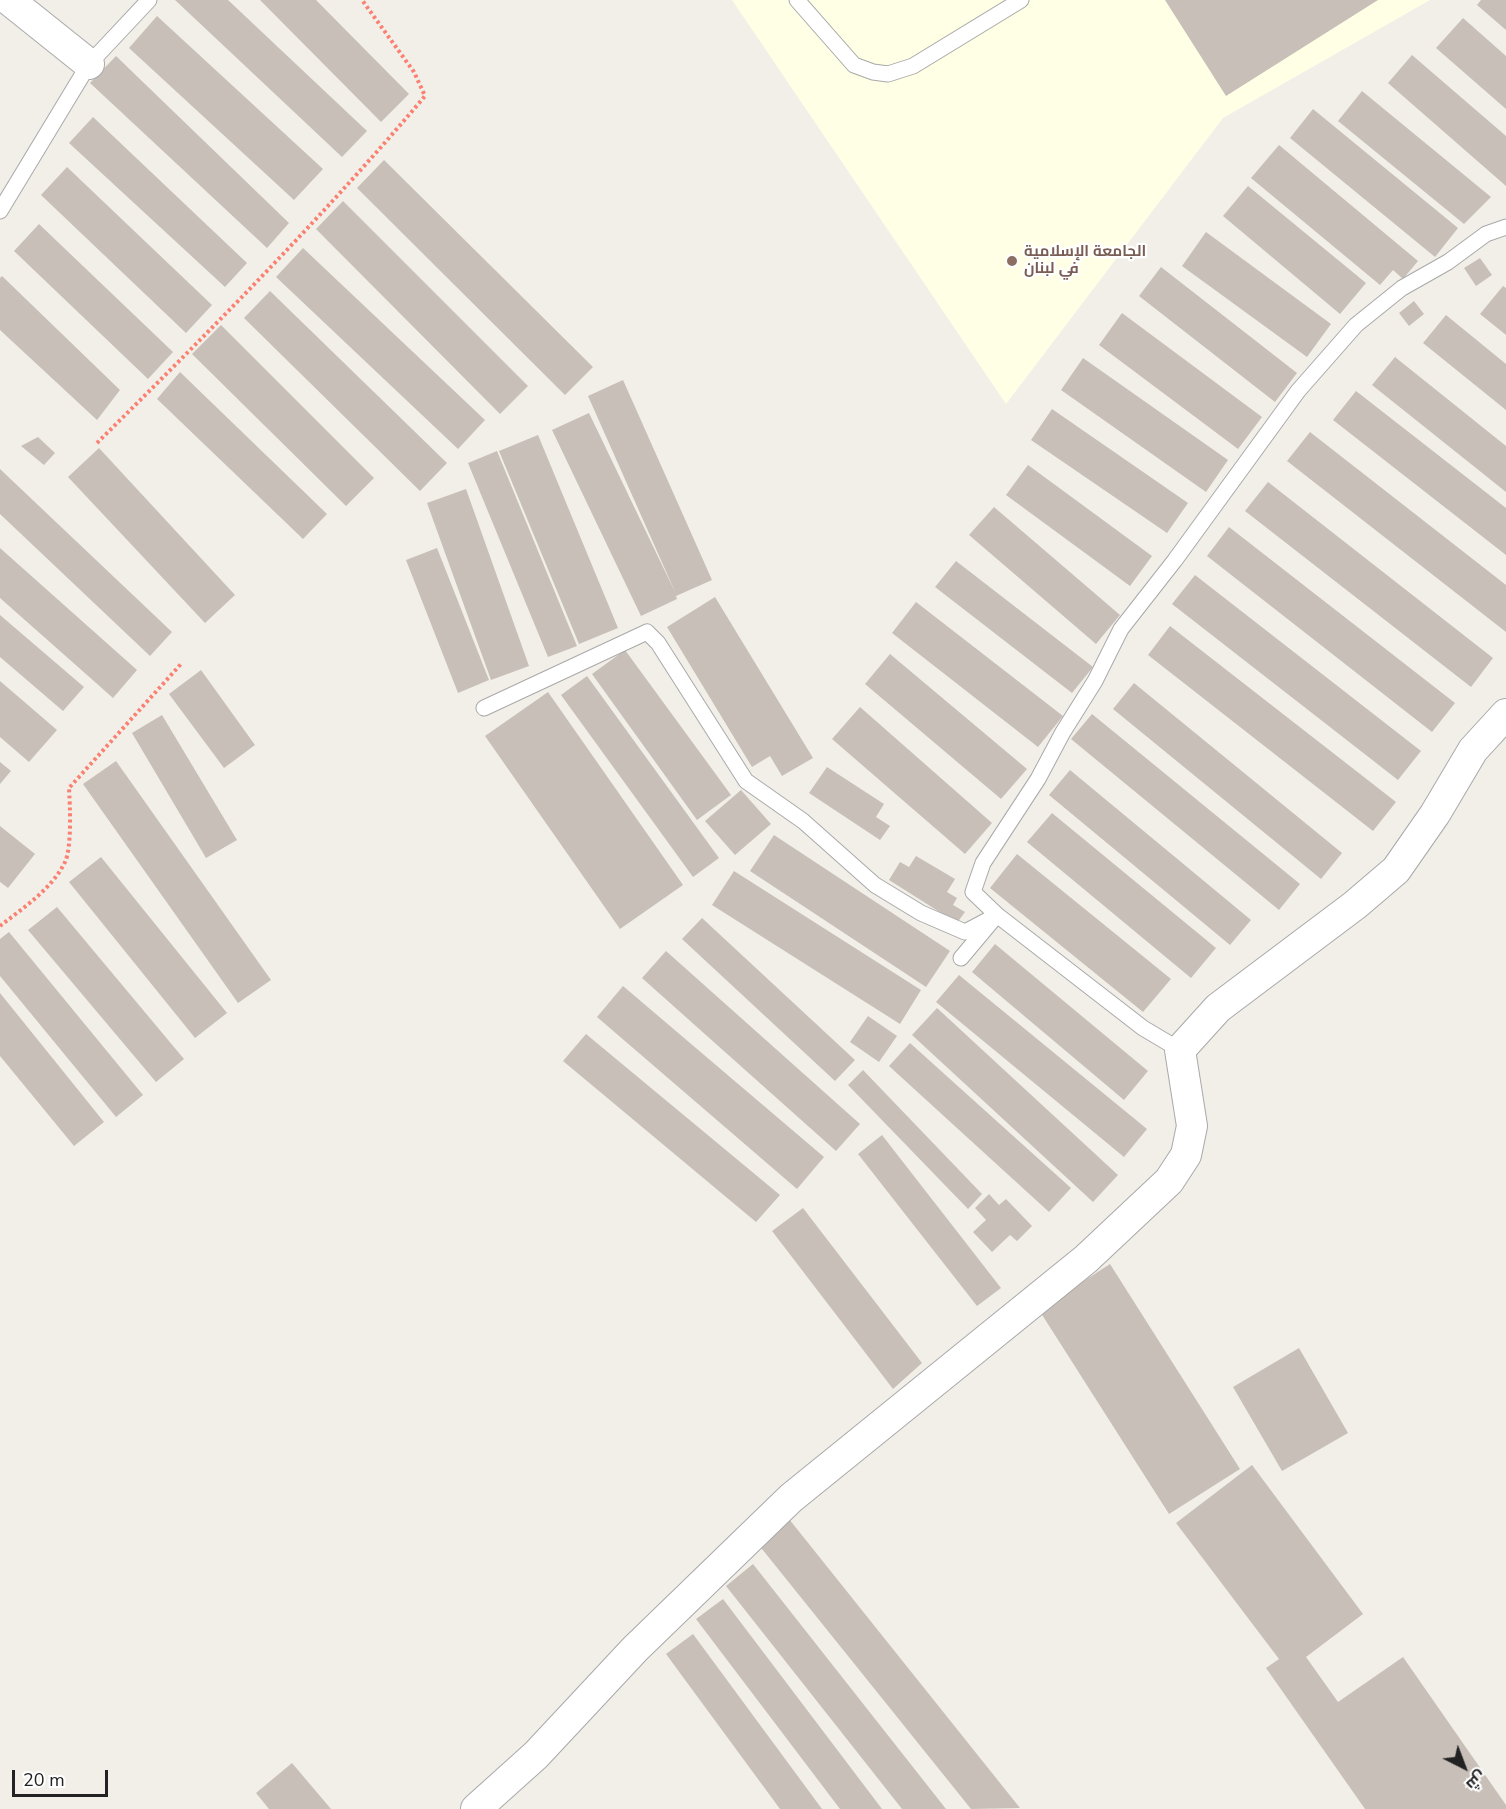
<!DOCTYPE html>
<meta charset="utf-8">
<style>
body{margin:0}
#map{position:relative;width:1506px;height:1809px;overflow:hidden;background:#f2efe9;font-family:"Nunito Sans",Cairo,sans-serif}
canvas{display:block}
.north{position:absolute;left:1434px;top:1737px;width:60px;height:60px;-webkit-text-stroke:4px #fff;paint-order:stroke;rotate:138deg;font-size:16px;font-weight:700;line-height:24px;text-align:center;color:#222}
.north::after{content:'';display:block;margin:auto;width:21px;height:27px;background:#222;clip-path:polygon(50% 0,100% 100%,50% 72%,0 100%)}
.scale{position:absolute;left:12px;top:1770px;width:96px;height:27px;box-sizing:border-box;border:3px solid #222;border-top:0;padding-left:8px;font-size:18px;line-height:21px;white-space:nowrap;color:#222;-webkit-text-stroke:4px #fff;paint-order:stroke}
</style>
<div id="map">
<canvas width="1506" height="1809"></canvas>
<div class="north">ش</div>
<div class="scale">20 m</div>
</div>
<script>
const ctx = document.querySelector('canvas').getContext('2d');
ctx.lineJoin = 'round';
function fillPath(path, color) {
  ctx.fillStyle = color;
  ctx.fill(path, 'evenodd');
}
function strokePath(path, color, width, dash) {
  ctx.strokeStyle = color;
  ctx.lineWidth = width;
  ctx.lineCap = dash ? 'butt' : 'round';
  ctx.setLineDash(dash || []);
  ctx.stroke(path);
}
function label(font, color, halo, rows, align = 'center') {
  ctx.font = font + ' "Nunito Sans",Cairo,sans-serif';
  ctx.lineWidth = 4.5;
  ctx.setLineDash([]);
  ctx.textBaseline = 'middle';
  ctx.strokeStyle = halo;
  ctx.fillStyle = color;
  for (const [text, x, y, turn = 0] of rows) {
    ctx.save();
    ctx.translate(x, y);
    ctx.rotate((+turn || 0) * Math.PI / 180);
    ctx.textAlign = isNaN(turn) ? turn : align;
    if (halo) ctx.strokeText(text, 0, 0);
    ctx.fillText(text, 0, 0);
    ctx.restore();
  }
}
const education = new Path2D(`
 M732,0H1430L1223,118L1006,404Z`);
const building = new Path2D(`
 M175,0H228L367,131L342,157Z
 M260,0H316L409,94L381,122Z
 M1165,0H1378L1226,96Z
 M1481,0H1506V30L1477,5Z
 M157,16L323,169L294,200L129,48Z
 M1463,18L1506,56V109L1436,48Z
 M1412,55L1506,136V186L1388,83Z
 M116,56L289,223L267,248L90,83Z
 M1362,91L1491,197L1464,224L1338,121Z
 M1313,109L1458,228L1435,257L1290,138Z
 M93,117L247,263L225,287L69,143Z
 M1279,145L1418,261L1403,279L1393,270L1380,285L1251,178Z
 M384,160L593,367L565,395L357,188Z
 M67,167L212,305L186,333L41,195Z
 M1248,186L1366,283L1340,314L1223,216Z
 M343,201L528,386L500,414L316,229Z
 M39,224L173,352L148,379L14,251Z
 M1206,232L1331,324L1307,357L1182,266Z
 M303,248L485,420L458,449L276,277Z
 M1480,258L1492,275L1476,286L1464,268Z
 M1161,267L1297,373L1275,402L1139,296Z
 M2,276L120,390L97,420L0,330V278Z
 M1503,286L1506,288V335L1480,314Z
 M270,291L447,463L420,491L244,318Z
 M1414,301L1424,314L1409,326L1399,313Z
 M1122,313L1262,417L1238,449L1099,345Z
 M1446,315L1506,364V410L1423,343Z
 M221,325L374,478L346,506L192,354Z
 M1395,357L1506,446V492L1372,385Z
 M1083,358L1228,460L1206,492L1061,390Z
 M180,372L327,514L303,539L157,399Z
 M623,380L712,580L676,596L677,599L641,616L552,430L589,413L676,594L588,396Z
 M1356,391L1506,508V555L1333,420Z
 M1052,409L1188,503L1167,533L1031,440Z
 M1310,432L1506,585V632L1287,461Z
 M538,435L618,628L579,644L499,451Z
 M38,437L55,453L44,465L21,446Z
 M99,448L235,595L205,623L68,477Z
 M497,451L577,646L548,657L468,463Z
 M1028,465L1152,556L1130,586L1006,495Z
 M0,469L172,632L150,656L0,514Z
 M1268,482L1493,658L1471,687L1245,511Z
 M466,489L529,666L491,680L427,503Z
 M994,507L1120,615L1096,644L969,535Z
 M1229,527L1455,703L1432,732L1207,556Z
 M0,548L137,670L113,698L0,598Z
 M437,548L489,680L458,693L406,560Z
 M956,561L1093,667L1072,693L935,587Z
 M1195,575L1421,751L1398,780L1172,604Z
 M715,597L813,758L782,776L770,756L752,767L667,627Z
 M916,602L1063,716L1038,747L892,633Z
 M0,615L84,687L63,711L0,657Z
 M1170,626L1396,802L1373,831L1148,655Z
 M625,650L731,795L697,820L592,674Z
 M890,654L1027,769L1001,799L865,684Z
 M201,670L255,745L224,768L169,694Z
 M587,676L719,858L693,877L561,695Z
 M0,681L57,730L29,762L0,737Z
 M1134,683L1342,853L1321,879L1113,709Z
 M548,692L683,885L620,929L485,736Z
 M860,707L992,823L965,854L832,739Z
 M1092,714L1300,884L1279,910L1071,739Z
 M162,715L237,840L206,858L132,733Z
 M116,761L271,980L238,1003L83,784Z
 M0,762L11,771L0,784Z
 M827,767L884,804L876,817L890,826L880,840L809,793Z
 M1070,770L1251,920L1230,945L1049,795Z
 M741,790L771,824L735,855L705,821Z
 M1052,813L1216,948L1191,978L1027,842Z
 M0,826L35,854L8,888L0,882Z
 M774,835L950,951L926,987L750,871Z
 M1017,854L1171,979L1143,1012L990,888Z
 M916,856L955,879L947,892L957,898L953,905L965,912L957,923L889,880L900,862L909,867Z
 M101,857L227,1013L195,1038L69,882Z
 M734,871L921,990L900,1024L712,905Z
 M57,907L184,1059L156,1082L28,930Z
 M702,918L855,1060L835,1081L682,939Z
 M9,932L143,1095L116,1117L0,976V939Z
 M995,944L1148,1071L1124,1100L972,972Z
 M666,951L860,1124L836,1151L642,978Z
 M959,975L1147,1129L1124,1157L936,1002Z
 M623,986L824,1157L797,1189L597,1017Z
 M0,993L104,1122L74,1146L0,1056Z
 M937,1008L1118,1175L1093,1202L912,1035Z
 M868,1016L897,1036L879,1062L850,1042Z
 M586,1034L780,1195L756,1222L563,1061Z
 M910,1043L1071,1188L1049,1212L889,1066Z
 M863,1070L982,1194L968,1209L848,1085Z
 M882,1135L1001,1288L977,1306L858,1154Z
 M989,1194L999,1205L1006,1199L1032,1226L1017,1241L1010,1235L992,1252L973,1232L986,1220L975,1208Z
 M803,1208L922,1363L893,1389L772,1231Z
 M1110,1264L1240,1469L1169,1514L1039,1310Z
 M1299,1348L1348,1433L1282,1471L1233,1387Z
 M1252,1465L1363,1614L1306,1657L1338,1702L1403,1657L1506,1805V1809H1365L1266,1668L1279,1659L1176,1523Z
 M789,1519L1020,1808L971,1809L758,1544Z
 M753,1564L946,1809H902L726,1586Z
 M723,1599L882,1809H840L696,1619Z
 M693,1634L822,1809H780L666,1654Z
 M292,1763L331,1809H269L256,1793Z`);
const path = new Path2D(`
 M97,443C210,331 323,217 425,96L414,72L362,0
 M0,926C23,908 52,889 65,862C72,847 70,805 69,788L181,664`);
const lane = new Path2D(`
 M797,0L854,65L873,72L888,74L913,66L1021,0
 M0,211L89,64L149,0
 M484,708L647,632L658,643L746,781L803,821L875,885L921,913L965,932L997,915L973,892L983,863L1038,779L1063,732L1095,681L1121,629L1175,560L1298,391L1356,325L1402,288L1448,262L1486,234L1506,227
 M961,958L997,915L1143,1028L1180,1050`);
const street = new Path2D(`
 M9,0L89,64
 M476,1809L536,1755L635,1649L791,1498L1086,1259L1169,1181L1186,1155L1192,1126L1180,1050L1218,1008L1355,905L1396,870L1435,814L1473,750L1506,714`);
const markers = [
 [1012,261,6,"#8d6e63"]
];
const educationNames = [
 ["الجامعة الإسلامية",1024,252],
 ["في لبنان",1024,269]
];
fillPath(education, '#ffffe5');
fillPath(building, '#c7bfb8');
strokePath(lane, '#a9a9a9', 17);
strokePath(street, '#a9a9a9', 32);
strokePath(path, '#fa8072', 4, [3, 3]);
strokePath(lane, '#fff', 15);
strokePath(street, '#fff', 30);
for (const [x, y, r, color] of markers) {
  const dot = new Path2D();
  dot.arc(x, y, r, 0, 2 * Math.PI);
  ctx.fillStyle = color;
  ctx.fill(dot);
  strokePath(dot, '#fff', 2);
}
label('bold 15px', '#785e54', '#fff', educationNames, 'left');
</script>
